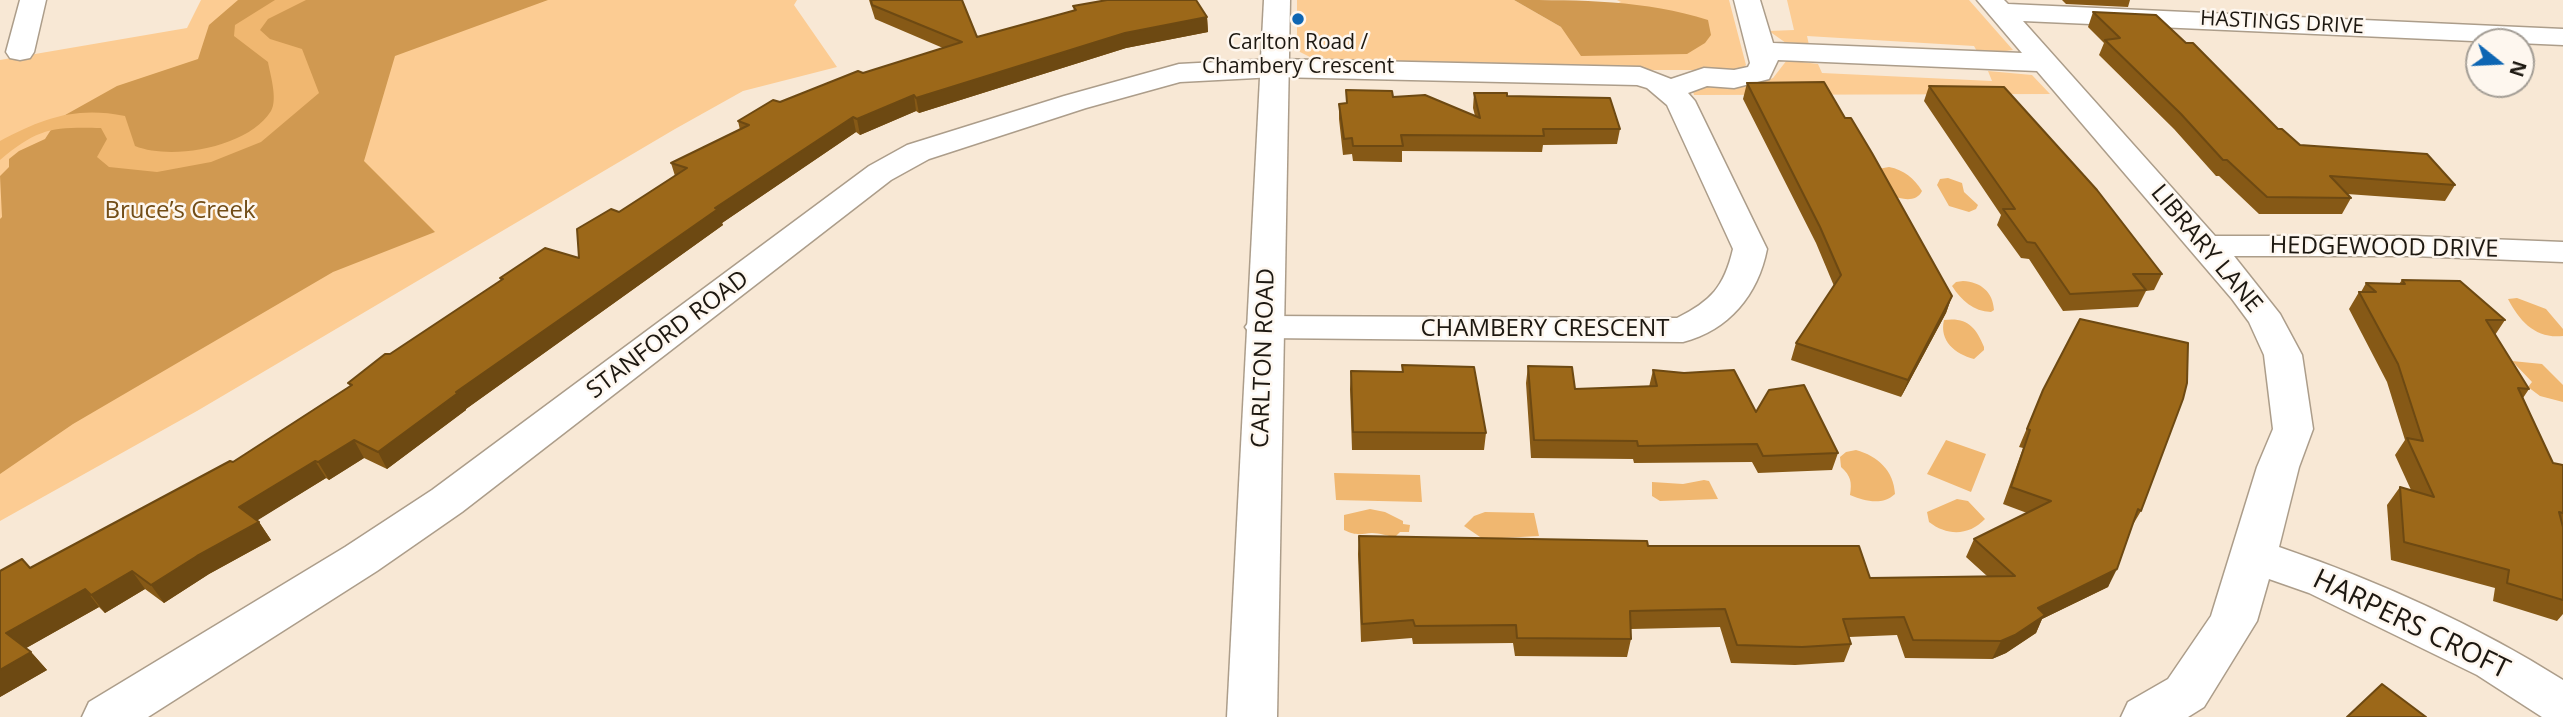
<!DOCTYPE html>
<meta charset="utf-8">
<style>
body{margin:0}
#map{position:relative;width:2563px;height:717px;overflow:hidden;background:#f8e8d5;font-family:"Open Sans",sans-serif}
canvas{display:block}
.north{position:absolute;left:2465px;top:28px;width:70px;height:70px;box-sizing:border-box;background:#fef7ef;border:2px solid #a49e96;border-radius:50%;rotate:108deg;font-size:19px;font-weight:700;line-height:28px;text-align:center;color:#1d1811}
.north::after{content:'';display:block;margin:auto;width:24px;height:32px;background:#0e66b3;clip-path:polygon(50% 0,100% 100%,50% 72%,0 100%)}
</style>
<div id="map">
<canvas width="2563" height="717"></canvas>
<div class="north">N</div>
</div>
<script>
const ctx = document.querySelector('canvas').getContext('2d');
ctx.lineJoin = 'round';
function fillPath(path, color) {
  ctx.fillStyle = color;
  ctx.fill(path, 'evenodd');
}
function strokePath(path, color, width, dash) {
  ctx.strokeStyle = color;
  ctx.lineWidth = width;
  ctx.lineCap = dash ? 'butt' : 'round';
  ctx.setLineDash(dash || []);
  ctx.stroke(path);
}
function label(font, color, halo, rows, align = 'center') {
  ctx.font = font + ' "Open Sans",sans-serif';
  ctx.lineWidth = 5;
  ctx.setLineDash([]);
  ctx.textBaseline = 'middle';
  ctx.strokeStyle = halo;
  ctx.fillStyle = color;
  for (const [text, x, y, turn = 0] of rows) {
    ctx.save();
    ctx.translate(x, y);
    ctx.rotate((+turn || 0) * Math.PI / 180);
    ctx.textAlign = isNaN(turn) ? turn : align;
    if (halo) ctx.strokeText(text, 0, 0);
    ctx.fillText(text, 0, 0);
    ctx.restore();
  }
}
const green = new Path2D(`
 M201,0H797L794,5L837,67L743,91L675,129L197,411L0,521V60L187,28Z
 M1297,0H1514L1561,27L1621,2L1617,0H1729L1746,65L1742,70H1643L1587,66L1316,60L1300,52L1297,45Z
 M1787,0H1969L2013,50L1979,55L1974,46L1807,36L1809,45L1786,43L1769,31L1794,30Z
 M1787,60L1818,64L1822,73L1992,81L1988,71L2032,75L2050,94L1694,95L1692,88L1761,83L1773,78Z`);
const forest = new Path2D(`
 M238,0H548L395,56L364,161L435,232L333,272L73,424L0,474V219L2,217L0,176L9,167V159L19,151L45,139L58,119L117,86L198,59L209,25Z
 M1514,0C1580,0 1646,0 1708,20L1711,35L1705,43L1687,54L1581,56L1561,27Z`);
const water = new Path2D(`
 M275,0H306L268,19L260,30L270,39L302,49L319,93L261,142L211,162L157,172L109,167L97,157L107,139L101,128C52,127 38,128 0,160V141C43,118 76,106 125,116L135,146C172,161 249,147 271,111C278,99 270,74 268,62L234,36L235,25Z
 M1889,167C1904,170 1914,178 1922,191C1916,203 1902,199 1891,196L1878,169Z
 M1948,178L1962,183L1964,192L1978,205L1976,209L1969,212L1949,206L1937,185L1940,179Z
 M1963,281C1981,282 1993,292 1994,310L1991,312C1973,311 1962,301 1952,286L1956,282Z
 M2517,298L2546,309L2563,329V336C2536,339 2520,322 2508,299Z
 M1944,320C1967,317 1976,327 1984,347V350L1974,359C1955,354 1939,341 1944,320Z
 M2512,361L2542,364L2563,385V402L2540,396L2528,387L2532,382Z
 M1946,440L1986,454L1971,492L1927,474Z
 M1856,450C1878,456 1894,471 1895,494C1882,506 1865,501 1850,495C1852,482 1851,476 1841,467L1840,457L1846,452Z
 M1334,473L1420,475L1422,502L1336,500Z
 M1704,480L1709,481L1718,499L1660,501L1652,496V482L1683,484Z
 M1957,499L1968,501L1985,519C1969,536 1947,536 1929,522L1927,512Z
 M1370,509L1385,512L1403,521V524L1410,525L1409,532H1400L1395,537C1388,536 1380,533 1372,533C1361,534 1356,536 1344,530V515Z
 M1485,512L1534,513L1539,536L1483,539L1464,526L1474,516Z`);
const minor = new Path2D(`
 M20,0H46L34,52L30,58L20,60L10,58L6,52Z
 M1734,0H1760L1773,43L2022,53L1977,0H2004L2008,4L2563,29V45L2023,21L2215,236H2413L2563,242V262L2413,256H2234L2280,314L2302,355L2313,429L2299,467L2279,547C2378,581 2474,624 2563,680V717H2542L2477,675L2309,593L2269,579L2257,621L2204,707L2188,717H2121L2128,702L2168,679L2211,616L2257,467L2273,429L2264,355L2249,322L2232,299L2037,71L1778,60L1769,79L1734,88L1707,86L1688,93L1695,101L1767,249C1758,295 1729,330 1683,342L1264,338L1251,335L1245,327L1251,319L1264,316L1677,318C1711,301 1724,287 1733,249L1667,105L1647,88L1637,85L1275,77L1180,82L1086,108L929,159L891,180L462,512L377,571L148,717H82L89,702L345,547L432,490L869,166L907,145L1064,96L1179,64L1275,59L1640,67L1671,79L1704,68L1734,70L1748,67L1750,63Z`);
const major = new Path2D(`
 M1264,0H1290L1277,717H1227Z`);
const wall = new Path2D(`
 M869,0H962L977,37L1074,11L1073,6L1207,17L1208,32L1126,48L919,113L916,111L860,135L856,132L722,223L723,225L466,409V410L387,469L364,458L329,480L326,478L257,520L259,522L271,540L209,574L164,603L145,589L105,613L99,607L26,648L31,652L47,670L0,697V571L30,568L233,462L350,386L348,383L501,281L500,278L579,258L619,212L675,176L671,163L740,130L738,121L780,102L863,73L943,48L875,19Z
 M2062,0H2130L2128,7L2066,4Z
 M2093,12L2186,43L2278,129L2300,145L2455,185L2445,201L2347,194L2351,198L2342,214H2259L2219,176H2216L2174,129L2099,55L2104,43L2088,27Z
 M1747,83L1952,296L1946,313L1901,397L1791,360L1796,343L1834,286L1816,243L1743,99Z
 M1929,86L2162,274L2154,290L2146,291L2138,307L2063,311L2029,259L2021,258L1997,225L2001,215L1924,101Z
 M1346,90L1393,97L1475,116L1473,108L1474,93L1507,96L1620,129L1617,144L1543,145L1542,152L1402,151V162L1353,161L1352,154L1343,155L1339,119V104L1346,103Z
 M2402,280L2505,320L2495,335L2529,389L2523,398L2553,463L2563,465V614L2557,621L2493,601L2495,588L2391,560L2387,505L2400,487L2411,490L2395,455L2405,440L2387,382L2349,309L2359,292H2361L2366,283L2399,284Z
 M1402,365L1486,433L1484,450H1352L1350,389L1351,371L1402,372Z
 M1528,366L1575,389L1649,387L1653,370L1756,412L1838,453L1832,470L1758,473L1752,462L1634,463L1633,459L1531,458L1526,383Z
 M2043,390L2141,511L2131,528L2108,587L2042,619L2036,633L2006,653L1992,659L1905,658L1897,635L1849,637L1851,644L1844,662L1795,665L1731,663L1720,627L1631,629V639L1627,657L1515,656L1513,643L1413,644L1412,638L1361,642L1358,554L1359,536L1648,546L1870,578L1987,576L1966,557L1974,539L2027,513L2003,504L2023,448L2019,447Z`);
const shadedWall = new Path2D(`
 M1207,17L1208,32L1126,48L919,113L916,98L1125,33Z
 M914,95L916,111L860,135L857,119Z
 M853,117L856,132L722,223L723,225L466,409V410L387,469L378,452L456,392L715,208Z
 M1952,296L1946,313L1901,397L1908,380Z
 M354,440L364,458L329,480L318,462Z
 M315,461L326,478L250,525L239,507Z
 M259,522L271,540L209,574L164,603L151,585L197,556Z
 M2117,569L2108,587L2042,619L2036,633L2006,653L1992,659L2001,641L2038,608Z
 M132,571L145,589L105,613L91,595Z
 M85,589L99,607L21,651L6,633Z
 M31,652L47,670L0,697V669Z`);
const building = new Path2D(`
 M871,0H962L977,37L1076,10L1073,6L1107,0H1196L1207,17L1125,33L916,98L914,95L857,119L853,117L715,208L718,209L456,392L458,393L378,452L354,440L318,462L315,461L239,507L259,522L197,556L151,585L132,571L91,595L85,589L6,633L31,652L0,670V571L22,559L30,568L230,461L233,462L352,385L348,383L385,354H390L503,279L500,278L545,248L579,258L577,229L611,209L619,212L687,168L671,163L749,125L738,121L773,100L780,102L858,71L863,73L962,42L872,5Z
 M2093,12L2156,15L2186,43H2193L2278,129H2282L2300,145L2427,154L2455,185L2330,176L2351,198L2267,197L2227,160H2223L2181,114L2105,40L2120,38Z
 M1824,82L1845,118H1851L1872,153L1952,296L1908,380L1796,343L1841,275L1820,227L1747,83Z
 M1929,86L2004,87L2097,190L2162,274H2133L2146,290L2070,294L2035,243L2027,242L2003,209H2015Z
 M1346,90L1392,91L1393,97L1425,95L1480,118L1474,93H1507V96L1610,98L1620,129H1543L1544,136L1401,135L1403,146H1353L1352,138L1344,139L1339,104L1347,103Z
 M2402,280L2460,281L2505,320H2486L2529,389L2518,388L2553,463L2563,465V513L2559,512L2563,527V600L2507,583L2509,570L2404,542L2400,487L2434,497L2407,438L2423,441L2398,364L2359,292H2376L2366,283L2405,284Z
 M2080,319L2188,343L2187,383L2183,399L2141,511L2138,509L2117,569L2038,608L2045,615L2015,635L2001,641L1913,640L1904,617L1843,619L1851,644L1802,647L1737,645L1725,609L1630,611L1631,639L1517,638L1516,625L1415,626L1413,620L1362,624L1359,536L1647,541L1648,546H1859L1870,578L2015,576L1974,539L2051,501L2011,487L2030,430L2027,429L2043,390Z
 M1402,365L1474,367L1486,433L1353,432L1351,371L1403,372Z
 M1528,366L1572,367L1575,389L1657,386L1653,370L1684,373L1734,370L1756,412L1769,390L1804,385L1838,453L1763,456L1757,444L1638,446L1637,441L1534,440Z
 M2382,684L2426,717H2347Z`);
const markers = [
 [1298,19,7,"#0e66b3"]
];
const farStreetnames = [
 ["HASTINGS DRIVE",2282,23,3]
];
const farPoinames = [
 ["Carlton Road /",1298,43],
 ["Chambery Crescent",1298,67]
];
const parkNames = [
 ["Bruce’s Creek",180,211]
];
const streetNames = [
 ["HEDGEWOOD DRIVE",2384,248,1],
 ["LIBRARY LANE",2206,249,50],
 ["CHAMBERY CRESCENT",1545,329],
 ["STANFORD ROAD",668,335,-37],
 ["CARLTON ROAD",1264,358,-88]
];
const nearStreetnames = [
 ["HARPERS CROFT",2411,625,26]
];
fillPath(green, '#fccc93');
fillPath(forest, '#d09951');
fillPath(water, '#f0b770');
strokePath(minor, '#ac9d8a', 3);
strokePath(major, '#ac9d8a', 3);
fillPath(minor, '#fff');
fillPath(major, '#fff');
fillPath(wall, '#865916');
fillPath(shadedWall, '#6d4912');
fillPath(building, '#9c6819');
strokePath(building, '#6d4912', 2);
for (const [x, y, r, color] of markers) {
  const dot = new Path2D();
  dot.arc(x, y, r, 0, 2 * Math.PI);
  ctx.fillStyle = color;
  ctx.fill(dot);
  strokePath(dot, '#fef7ef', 2.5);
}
label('21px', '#1d1811', '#fef7ef', farStreetnames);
label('21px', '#1d1811', '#fef7ef', farPoinames);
label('24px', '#724d17', '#fef7ef', parkNames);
label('24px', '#1d1811', '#fef7ef', streetNames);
label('28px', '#1d1811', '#fef7ef', nearStreetnames);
</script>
